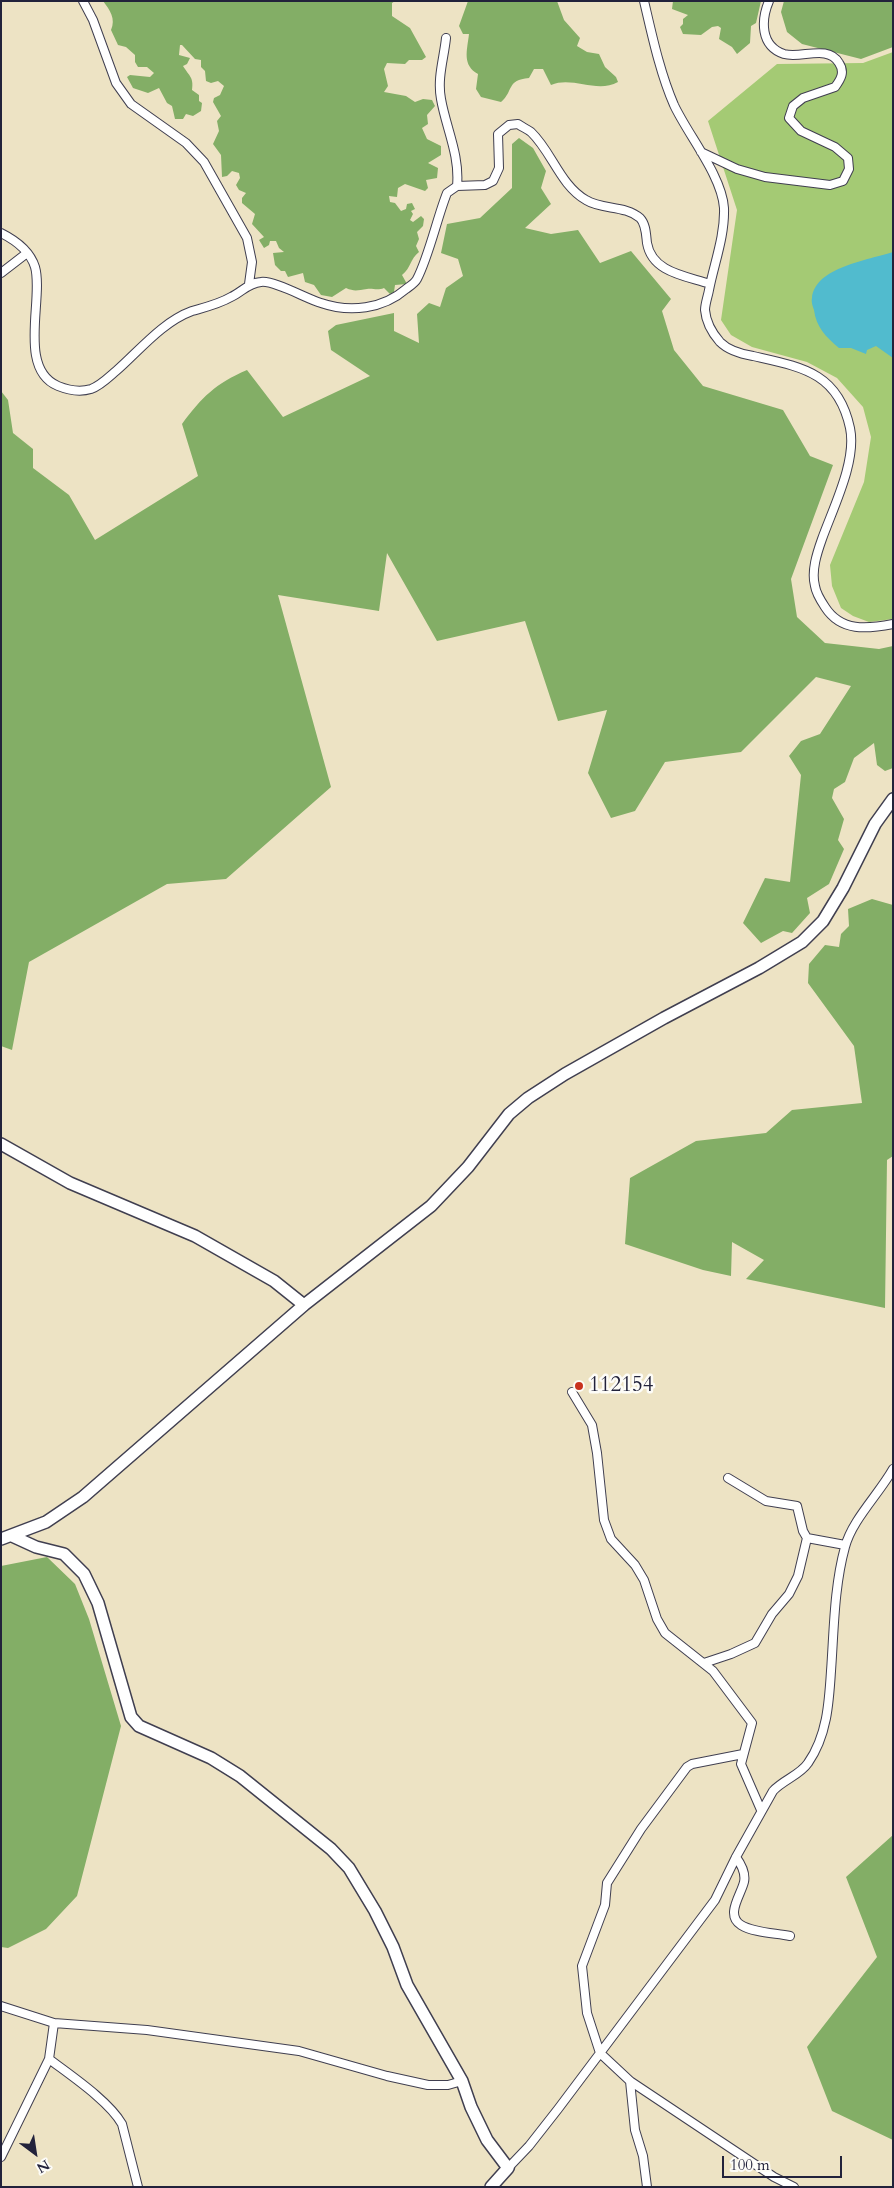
<!DOCTYPE html>
<style>
body{margin:0}
#map{position:relative;width:894px;height:2188px;overflow:hidden;background:#ede3c4;font-family:Cardo,serif}
canvas{display:block}
.frame{position:absolute;inset:0;border:2px solid #22223b;pointer-events:none}
.north{position:absolute;left:10px;top:2128px;width:50px;height:50px;-webkit-text-stroke:4px #fdfcf7;paint-order:stroke;rotate:149deg;font-size:14px;font-weight:700;line-height:20px;text-align:center;color:#22223b}
.north::after{content:'';display:block;margin:auto;width:18px;height:22px;background:#22223b;clip-path:polygon(50% 0,100% 100%,50% 72%,0 100%)}
.scale{position:absolute;left:722px;top:2156px;width:120px;height:22px;box-sizing:border-box;border:2px solid #22223b;border-top:0;padding-left:6px;font-size:15px;line-height:18px;white-space:nowrap;color:#22223b;-webkit-text-stroke:4px #fdfcf7;paint-order:stroke}
</style>
<div id="map">
<canvas width="894" height="2188"></canvas>
<div class="frame"></div>
<div class="north">N</div>
<div class="scale">100 m</div>
</div>
<script>
const ctx = document.querySelector('canvas').getContext('2d');
ctx.lineJoin = 'round';
function fillPath(path, color) {
  ctx.fillStyle = color;
  ctx.fill(path, 'evenodd');
}
function strokePath(path, color, width, dash) {
  ctx.strokeStyle = color;
  ctx.lineWidth = width;
  ctx.lineCap = dash ? 'butt' : 'round';
  ctx.setLineDash(dash || []);
  ctx.stroke(path);
}
function label(font, color, halo, rows, align = 'center') {
  ctx.font = font + ' Cardo,serif';
  ctx.lineWidth = 5;
  ctx.setLineDash([]);
  ctx.textBaseline = 'middle';
  ctx.strokeStyle = halo;
  ctx.fillStyle = color;
  for (const [text, x, y, turn = 0] of rows) {
    ctx.save();
    ctx.translate(x, y);
    ctx.rotate((+turn || 0) * Math.PI / 180);
    ctx.textAlign = isNaN(turn) ? turn : align;
    if (halo) ctx.strokeText(text, 0, 0);
    ctx.fillText(text, 0, 0);
    ctx.restore();
  }
}
const green = new Path2D(`
 M893,52V619L869,622L853,616L841,608L832,586L830,565L864,482L871,437L863,407L837,378L807,362L752,347L731,335L721,320L737,210L708,121L777,64L863,63Z`);
const forest = new Path2D(`
 M103,1H395L392,3V16L410,28L426,57L422,60H409L405,64L387,63L384,69L388,86L384,92L406,96L415,102L423,99L432,100L435,106L427,115L428,124L422,128L427,139L441,146V155L428,163L438,168L437,178L426,180L428,188L425,191L405,184L398,188L397,197L389,196L390,202L395,203L401,211L406,209L407,204L412,203L415,209L411,211L413,214L410,220L413,222L421,216L424,219L423,226L417,232L419,239L416,246L419,252C410,259 411,268 402,275L407,284L395,285L394,292L390,294L384,288C377,291 373,288 367,289C358,290 355,292 346,288L332,297L321,295L314,285L305,282L303,273L288,277L285,271H281L275,265L273,253L284,252L279,248L276,241H270L269,245L264,248L259,240L264,237L252,224L255,214L242,203V198L246,193L239,190L236,185L240,178L239,173L232,171L227,176L222,177L221,155L213,144L219,131L217,121L221,116L213,102L214,98L220,95L224,86L218,81L211,83L206,81L205,71L201,67V60L195,59L182,45H180L179,55L190,58L187,64L183,66C189,76 194,77 192,90L199,95V101L202,103L201,111L193,116L186,114L183,119H175L172,106L167,103L159,88L148,93L133,88L127,77L130,75L150,77L154,73L147,67H138L135,62V55L126,47L118,45L111,30C116,19 110,10 103,1Z
 M468,1H557L564,20L580,38L577,46L587,52L599,54L605,67L616,77L618,82C597,94 573,76 551,85L543,69H534L529,78C506,80 514,91 501,102L481,97L476,89L478,74C462,65 467,51 469,34H463L459,26Z
 M761,1L756,23L751,26L750,43L737,54L732,47L719,39L721,28L718,26L712,27L701,35L683,34L680,27L683,24V19L688,15L672,9L673,1Z
 M784,1H893V47L861,59L802,44L787,32L781,12Z
 M519,138L533,148L546,171L541,188L551,204L525,228L551,234L578,230L600,263L631,251L671,299L662,311L674,350L703,386L783,410L810,456L833,465L791,579L797,617L825,643L879,649L893,646V768L885,771L877,765L874,743L854,758L845,782L834,789L832,798L844,819L838,840L844,849L829,884L807,898L810,913L792,933L783,931L761,943L743,923L765,878L790,882L801,775L789,756L801,741L820,734L851,686L816,677L741,752L665,762L635,811L611,818L588,773L607,710L558,721L525,621L437,641L387,553L379,611L278,595L331,787L226,879L167,884L29,962L12,1050L1,1046V391L8,400L13,433L33,449V468L69,495L95,540L198,476L182,424C202,397 215,384 247,370L283,417L370,376L331,350L328,331L336,325L394,313V331L419,343L417,314L429,303L440,307L446,288L463,276L458,259L441,253L447,224L480,218L512,188V144Z
 M872,899L893,905V1156L887,1160L885,1308L746,1279L764,1260L732,1242L731,1276L703,1270L625,1244L630,1178L696,1141L766,1133L792,1110L862,1103L854,1046L808,983L809,964L825,945L839,947L841,934L849,926L848,909Z
 M47,1557L75,1584L89,1619L121,1726L77,1896L46,1929L8,1948L1,1947V1566Z
 M893,1835V2140L832,2111L807,2047L877,1957L846,1877Z`);
const water = new Path2D(`
 M893,252V358L876,346L867,350L866,354L851,348H839C826,337 816,327 814,310C813,307 811,302 812,298C815,267 869,260 893,252Z`);
const street = new Path2D(`
 M83,1L93,20L116,83L131,104L186,143L204,162L247,238L252,262L249,284
 M644,1C652,35 660,73 674,105C688,135 722,176 724,208C725,236 714,264 709,290C708,296 705,304 705,310C706,322 713,334 720,342C729,351 741,354 753,356C801,367 838,372 850,428C857,461 833,508 822,539C817,553 811,571 815,586C816,593 821,601 825,607C841,632 867,629 893,624
 M446,38C444,58 437,78 441,99C446,128 460,155 457,186
 M701,152L737,169L765,177L830,185L843,181L849,169L848,158L835,147L801,131L789,118L793,106L803,98L835,87C841,79 845,72 839,63C828,44 801,59 784,54C760,46 761,20 769,1
 M1,233C15,240 30,251 35,267C44,298 17,369 58,386C68,390 81,392 91,389C100,386 109,377 116,371C139,351 162,322 192,311C206,307 219,304 231,297C242,292 248,283 261,282C274,280 307,299 321,303C350,313 383,309 406,289C410,286 415,283 417,279C429,256 437,218 447,193L457,186L485,185L493,181L499,168L498,134L509,125L518,124C522,127 527,129 531,132C552,152 560,185 586,200C602,210 625,205 640,218C646,224 646,235 647,243C652,273 687,276 710,284
 M1,273L27,253
 M572,1392L592,1425L597,1453L604,1520L611,1539L635,1565L644,1580L657,1619L665,1633L713,1671L752,1723L741,1764L761,1810
 M728,1478L766,1501L797,1506L803,1531L807,1538L845,1545
 M704,1663L731,1654L755,1643L772,1614L789,1594L798,1576L807,1538
 M743,1754L692,1764L687,1767L641,1829L607,1883L605,1905L582,1966L587,2013L600,2053L630,2081L774,2177L794,2187
 M736,1857C741,1864 746,1873 744,1882C741,1895 725,1915 741,1925C754,1933 776,1933 790,1936
 M1,2006L54,2023L147,2030L299,2051L387,2076L428,2085H448L462,2081
 M54,2023L49,2059C70,2075 109,2101 122,2124L138,2187
 M630,2081L635,2130L643,2156L647,2187
 M1,2157L49,2059
 M508,2168L529,2146L558,2109L715,1900L736,1857L773,1791C783,1780 800,1775 808,1763C827,1736 829,1703 831,1671C834,1630 834,1587 845,1547C852,1520 879,1494 893,1469`);
const secondary = new Path2D(`
 M1,1144L70,1183L195,1236L274,1281L304,1305
 M12,1536L36,1547L64,1554L84,1574L98,1603L131,1717L139,1726L211,1758L240,1776L331,1849L349,1868L375,1911L393,1947L407,1985L462,2081L471,2107L487,2140L508,2168L491,2187
 M1,1539L46,1522L83,1497L304,1305L431,1206L468,1167L509,1114L528,1098L565,1074L664,1018L759,968L802,942L823,921L843,888L875,824L893,799`);
const markers = [
 [579,1386,5,"#c8321e"]
];
const poiNames = [
 ["112154",589,1386]
];
fillPath(green, '#a4ca74');
fillPath(forest, '#83ae66');
fillPath(water, '#51bbce');
strokePath(street, '#403f50', 10);
strokePath(secondary, '#403f50', 14);
strokePath(street, '#fff', 8);
strokePath(secondary, '#fff', 11);
for (const [x, y, r, color] of markers) {
  const dot = new Path2D();
  dot.arc(x, y, r, 0, 2 * Math.PI);
  ctx.fillStyle = color;
  ctx.fill(dot);
  strokePath(dot, '#fdfcf7', 2);
}
label('21px', '#22223b', '#fdfcf7', poiNames, 'left');
</script>
